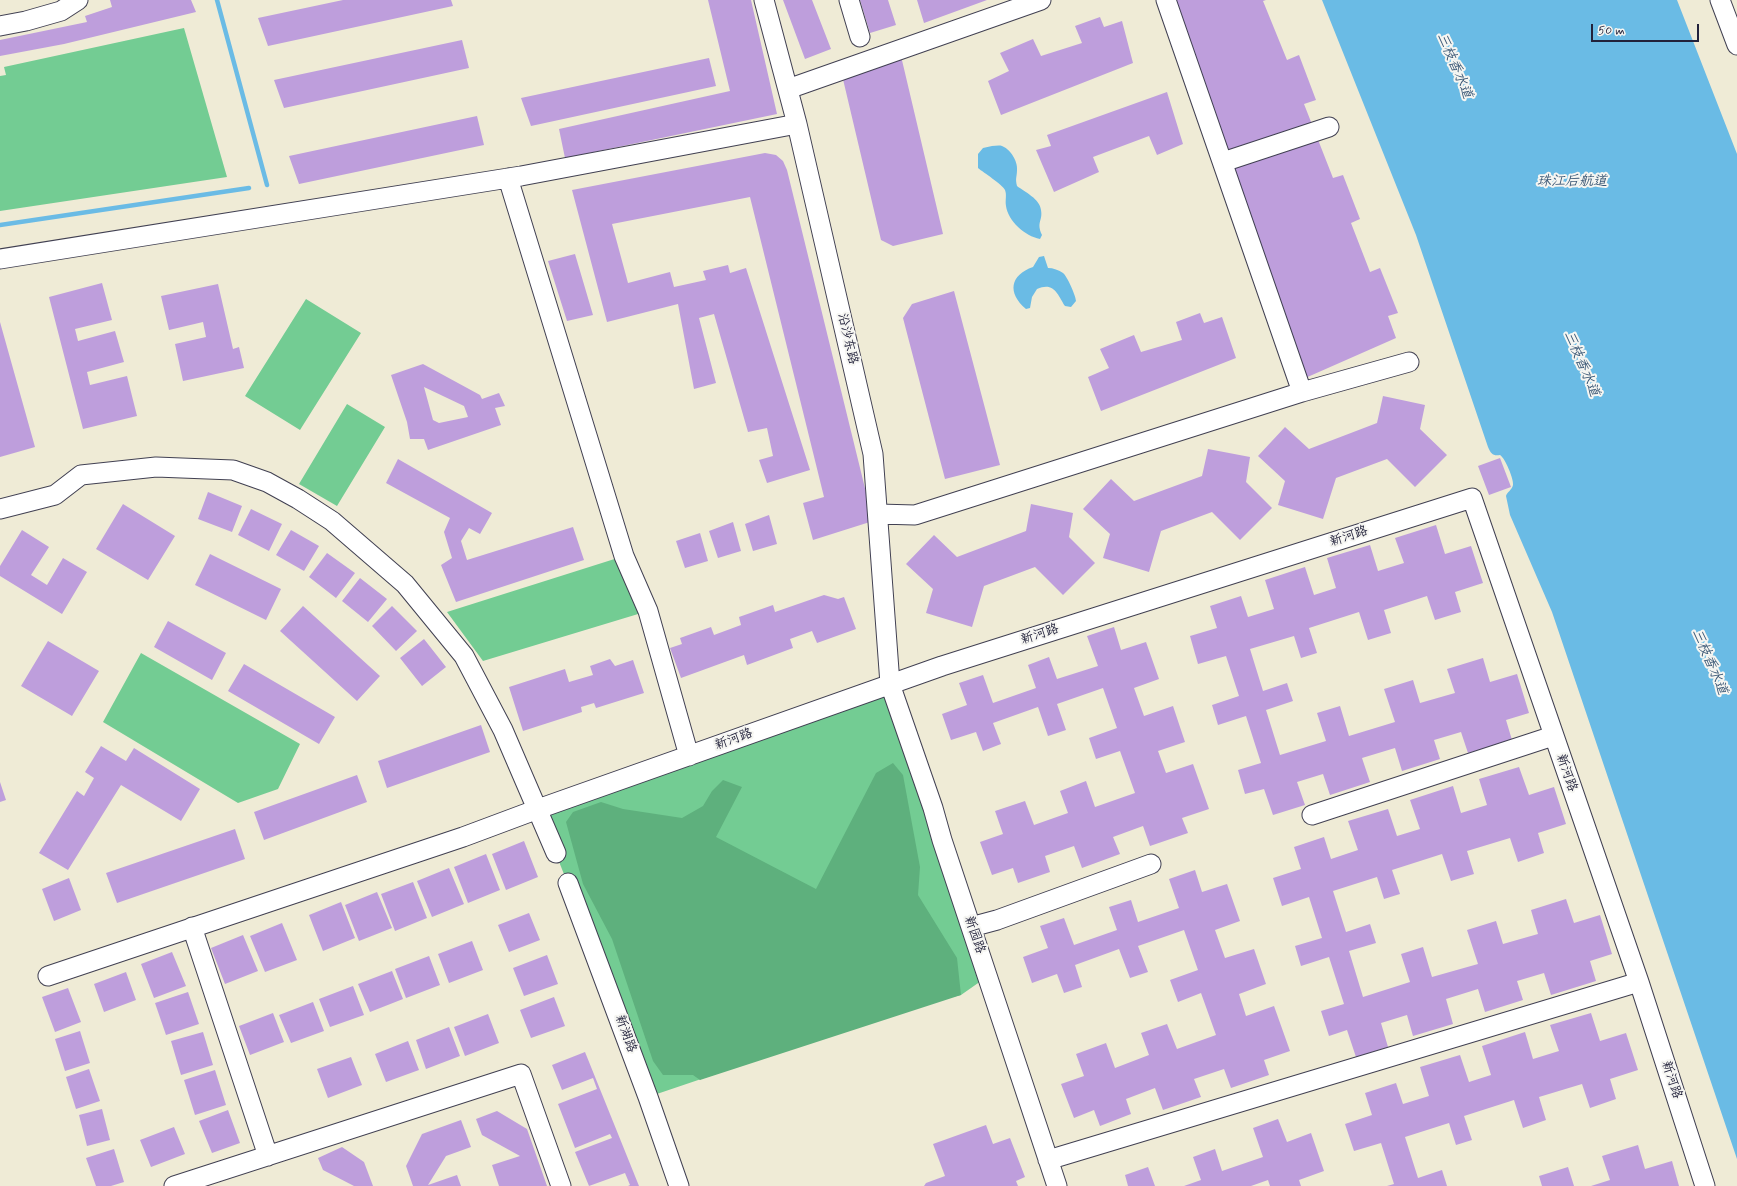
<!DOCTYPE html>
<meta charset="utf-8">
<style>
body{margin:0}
#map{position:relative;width:1737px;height:1186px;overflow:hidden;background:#efebd6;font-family:Mynerve,sans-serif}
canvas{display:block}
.scale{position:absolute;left:1591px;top:24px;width:108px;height:18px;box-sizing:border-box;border:2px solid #22223b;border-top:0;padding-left:5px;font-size:12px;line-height:14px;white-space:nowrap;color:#22223b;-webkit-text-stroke:3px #f6f6f2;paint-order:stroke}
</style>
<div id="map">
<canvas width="1737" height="1186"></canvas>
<div class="scale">50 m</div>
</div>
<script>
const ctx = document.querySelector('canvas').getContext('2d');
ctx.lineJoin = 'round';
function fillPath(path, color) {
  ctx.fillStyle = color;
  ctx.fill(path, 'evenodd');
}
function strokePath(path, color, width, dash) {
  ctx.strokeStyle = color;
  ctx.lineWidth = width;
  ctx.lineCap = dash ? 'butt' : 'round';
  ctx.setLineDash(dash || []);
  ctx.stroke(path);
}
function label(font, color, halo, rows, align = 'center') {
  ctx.font = font + ' Mynerve,"LXGW WenKai TC",sans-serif';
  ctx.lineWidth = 4;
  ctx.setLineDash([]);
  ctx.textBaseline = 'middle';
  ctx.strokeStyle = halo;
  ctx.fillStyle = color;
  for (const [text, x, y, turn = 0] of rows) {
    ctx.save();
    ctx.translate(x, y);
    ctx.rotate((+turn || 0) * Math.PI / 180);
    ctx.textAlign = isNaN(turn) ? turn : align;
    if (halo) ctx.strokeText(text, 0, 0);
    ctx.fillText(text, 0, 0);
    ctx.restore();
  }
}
const green = new Path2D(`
 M184,28L227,177L0,211V76L6,75L4,67Z
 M306,299L361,333L300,430L245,396Z
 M347,404L385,427L337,506L299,484Z
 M624,556L648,611L483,661L447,612Z
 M141,653L300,744L278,789L238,803L103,722Z
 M888,685L981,981L961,995L880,1014L837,1033L648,1097L605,977L538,809Z`);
const forest = new Path2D(`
 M893,763L903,775L920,867L918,895L957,958L961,995L700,1080L693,1075H663L653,1061L612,939L583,884L566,822L573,812L601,802L623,809L682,818L703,806L712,791L723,780L742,787L716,837L816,889L876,773Z`);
const water = new Path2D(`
 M1322,0H1677L1737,154V1159L1552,612L1510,515L1506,496C1507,492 1512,490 1513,485C1514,479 1505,458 1500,455C1493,456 1491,454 1488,447L1416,235Z
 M992,146C995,146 999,145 1002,146C1010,149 1018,161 1017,170C1017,177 1015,178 1017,186C1025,192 1040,199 1041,210C1043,221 1036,222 1042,235L1040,239C1025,236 1008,221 1006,206C1005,200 1007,195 1005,190C1002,184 984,173 978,168V154L983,148Z
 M1044,256L1048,268C1053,268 1059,270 1063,273C1067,276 1076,296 1076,301L1071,307L1065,306C1058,295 1054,281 1037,289L1032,297L1030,308L1026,309C1007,293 1010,275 1033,267L1039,257Z`);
const stream = new Path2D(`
 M217,0L267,185
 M0,225L249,188`);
const building = new Path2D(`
 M110,0H191L196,12L64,44L0,56V40L87,22L85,16L112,7Z
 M343,0H451L453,6L268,46L258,18Z
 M708,0H751L777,114L565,158L559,129L730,91Z
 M783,0H812L831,49L805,59Z
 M860,0H888L896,25L870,33Z
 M917,0H987L924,23Z
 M1171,0H1266L1263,1L1287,60L1299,55L1316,100L1304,104L1333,178L1343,175L1360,219L1351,223L1370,272L1380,268L1398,313L1388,316L1396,338L1303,379Z
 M1100,17L1104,27L1122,21L1133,63L1001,115L988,81L1009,71L1000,53L1033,39L1041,56L1082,43L1075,26Z
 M462,40L469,68L284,108L274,80Z
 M901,56L943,234L893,246L881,240L842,75Z
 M709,58L716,86L531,126L521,98Z
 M1167,92L1183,144L1157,155L1149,136L1093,157L1099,172L1054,192L1036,150L1051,146L1047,135Z
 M477,116L484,145L299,184L289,156Z
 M765,153L776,155L783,161L787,170L873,521L813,540L803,503L824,497L750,197L612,224L628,283L670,272L674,287L706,280L703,271L728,265L730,273L746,268L810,470L767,483L759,460L773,456L767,428L748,432L714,314L699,318L716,383L694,389L678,304L607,322L572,190Z
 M575,254L593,315L567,321L548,261Z
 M102,283L112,320L75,329L78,341L115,331L124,362L87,372L90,385L127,376L137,416L83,429L49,297Z
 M218,284L233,349L239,347L244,368L183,381L175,344L206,337L203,322L169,330L161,296Z
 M954,291L1000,465L945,479L903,318L912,304Z
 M1200,313L1204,323L1222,317L1236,358L1101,411L1088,377L1109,368L1100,349L1134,335L1141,352L1182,340L1176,322Z
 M0,322L35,447L0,457Z
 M423,364L480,395L482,399L499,393L505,406L495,408L501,425L428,450L424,439H410L407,422L391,375ZM424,387L464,406L468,417L439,423L433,420Z
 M1383,396L1425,405L1420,429L1447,455L1415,487L1387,459L1336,478L1323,519L1278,505L1285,481L1258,456L1285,427L1309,449L1377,423Z
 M1208,449L1250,457L1246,482L1272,508L1240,540L1212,512L1161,531L1149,572L1103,558L1110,534L1083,509L1111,479L1134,501L1202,476Z
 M1500,458L1511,487L1489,495L1478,466Z
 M398,459L492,513L480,534L469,528L461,541L467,560L573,527L584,560L456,602L441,565L452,558L444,532L450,518L386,483Z
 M208,492L242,506L232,532L198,519Z
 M123,504L175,536L148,580L96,549Z
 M1031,504L1073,513L1069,537L1095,563L1063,595L1035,567L984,586L972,627L926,613L933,589L906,564L934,535L957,557L1026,531Z
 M251,509L282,524L269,551L238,535Z
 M769,515L777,544L753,551L745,524Z
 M733,522L741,551L718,558L709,531Z
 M1436,525L1445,554L1471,546L1483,583L1455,592L1461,612L1435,620L1427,596L1384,610L1391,633L1368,640L1359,612L1309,628L1317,653L1301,658L1294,636L1250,649L1263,691L1287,683L1293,701L1266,710L1280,755L1326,741L1317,713L1340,706L1349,736L1395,722L1384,689L1413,680L1420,703L1455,693L1447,669L1483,658L1490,682L1517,674L1529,713L1506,720L1512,740L1468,753L1461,732L1434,740L1440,759L1402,771L1395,748L1362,758L1370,782L1330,795L1323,774L1297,782L1305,805L1273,815L1264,789L1245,794L1238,770L1261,763L1246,716L1218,725L1212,705L1239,696L1226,656L1198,664L1190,636L1217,628L1210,606L1241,596L1248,617L1274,609L1265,580L1305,567L1314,595L1336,588L1327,558L1370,545L1378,571L1404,563L1395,538Z
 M22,530L49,547L31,575L47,585L63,558L87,572L62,614L0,576V566Z
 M291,530L319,546L304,571L276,555Z
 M700,533L708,561L685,568L676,541Z
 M327,553L355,573L336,598L309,577Z
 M210,554L281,589L266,620L195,585Z
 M360,578L387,599L368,622L342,601Z
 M824,595L838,599L844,597L856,629L817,643L812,631L790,639L793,648L747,665L744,655L681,678L670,648L682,644L680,638L711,627L714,635L741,625L739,617L773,605L775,612Z
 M303,606L380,676L357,701L280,631Z
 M392,606L417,631L396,651L372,626Z
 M168,621L226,653L212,680L154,647Z
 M1114,627L1121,650L1146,642L1159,679L1134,688L1144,716L1173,706L1185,742L1158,751L1166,773L1193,764L1209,809L1182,818L1188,833L1150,846L1143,826L1113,837L1120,854L1082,868L1074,846L1045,856L1050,872L1018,883L1013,868L992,875L980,842L1003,834L995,811L1025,801L1034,825L1068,813L1060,791L1086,781L1095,807L1135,793L1120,751L1096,759L1089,738L1117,728L1103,688L1057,704L1066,730L1048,736L1038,707L993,723L1001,744L983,751L976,732L951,740L942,714L967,705L959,683L983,675L993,703L1036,688L1028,665L1049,657L1057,679L1098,666L1087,636Z
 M424,639L446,667L422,686L400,658Z
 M48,641L99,671L72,716L21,686Z
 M610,659L615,666L633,660L644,693L596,708L594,703L581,707L582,712L523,731L509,687L565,669L569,682L593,675L590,666Z
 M244,664L335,717L319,744L228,691Z
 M481,725L490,752L387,788L378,761Z
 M101,746L126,761L134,748L200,789L181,821L121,785L68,870L39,853L77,791L84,796L94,778L85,772Z
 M1519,767L1529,795L1554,787L1566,824L1538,833L1544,853L1518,862L1510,838L1467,851L1474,874L1451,881L1442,854L1392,870L1400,894L1384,899L1377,877L1333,891L1346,932L1370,924L1376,943L1349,951L1363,997L1410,982L1401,954L1423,947L1432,977L1478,964L1467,930L1496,921L1503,944L1538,934L1531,910L1566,899L1574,923L1600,915L1612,954L1590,961L1596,981L1551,995L1544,973L1517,981L1523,1000L1485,1012L1478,989L1446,999L1453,1024L1413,1036L1407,1015L1381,1023L1388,1047L1356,1057L1347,1030L1329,1036L1321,1011L1344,1004L1329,957L1301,966L1295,946L1322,938L1309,897L1282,906L1273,878L1301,869L1294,847L1324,837L1331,859L1358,850L1348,821L1388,809L1397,836L1420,829L1410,800L1453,786L1461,813L1487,805L1479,779Z
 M357,775L367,802L264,840L254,812Z
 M0,782L6,800L0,802Z
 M235,829L245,859L117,903L106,873Z
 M524,841L538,877L506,890L492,854Z
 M486,854L500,890L468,903L454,867Z
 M449,868L464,904L432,917L417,881Z
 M1195,870L1202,892L1227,884L1240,921L1215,930L1225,958L1254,949L1266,984L1239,994L1246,1016L1274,1006L1290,1051L1264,1060L1269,1075L1231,1088L1224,1069L1194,1079L1201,1097L1163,1110L1155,1088L1126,1099L1131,1114L1100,1126L1094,1110L1074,1118L1061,1084L1084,1076L1076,1054L1106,1043L1115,1068L1149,1055L1141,1033L1167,1024L1177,1049L1216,1035L1201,993L1178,1002L1170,980L1198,970L1184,930L1138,946L1148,972L1130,978L1119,949L1075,965L1082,987L1064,993L1057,974L1032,983L1023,957L1048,948L1040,926L1064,918L1074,945L1117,930L1109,907L1131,900L1138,922L1179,908L1169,879Z
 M69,878L81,910L54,921L42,889Z
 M413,882L427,918L395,931L381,894Z
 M377,892L392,928L359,941L345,905Z
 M341,902L355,938L323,951L309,915Z
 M529,913L540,940L509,952L498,925Z
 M282,923L297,960L265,972L250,936Z
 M243,935L258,971L225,984L211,948Z
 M472,941L483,970L449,983L438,954Z
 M172,952L186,986L154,998L141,964Z
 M547,955L558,984L524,996L513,968Z
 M429,956L440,985L406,998L395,969Z
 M392,971L403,999L370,1012L358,984Z
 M126,972L136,1000L104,1012L94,984Z
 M353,986L364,1015L330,1027L319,999Z
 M68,988L81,1022L55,1032L42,997Z
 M188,992L199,1024L166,1035L155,1003Z
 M554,997L565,1026L531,1038L520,1010Z
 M313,1002L324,1031L291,1043L279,1015Z
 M273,1013L284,1042L250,1055L239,1026Z
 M1591,1013L1600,1041L1626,1033L1638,1070L1610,1079L1616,1099L1590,1108L1582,1084L1539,1097L1546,1120L1523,1128L1514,1100L1464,1116L1472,1140L1456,1145L1449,1123L1405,1137L1418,1178L1442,1170L1447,1186H1387L1394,1184L1381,1143L1354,1151L1345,1124L1372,1115L1365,1093L1396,1083L1403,1104L1429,1096L1420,1067L1460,1055L1469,1082L1491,1075L1482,1046L1525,1032L1533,1059L1559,1051L1550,1025Z
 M488,1014L499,1043L465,1056L454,1027Z
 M449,1027L460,1056L426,1069L416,1040Z
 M80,1031L90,1063L65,1071L55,1039Z
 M203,1032L213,1065L181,1075L171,1041Z
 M408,1041L419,1070L386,1082L375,1054Z
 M585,1052L639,1186H628L630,1185L625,1173L589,1186L575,1152L612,1138L610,1134L575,1148L558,1104L597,1089L593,1078L562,1090L552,1065Z
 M351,1057L362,1085L328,1098L317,1069Z
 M89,1069L100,1101L76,1109L66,1077Z
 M215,1070L226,1105L195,1115L184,1080Z
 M102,1109L110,1140L87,1146L79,1115Z
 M228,1110L240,1143L212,1153L199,1121Z
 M497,1111L527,1129L547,1186H499L492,1165L520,1156L482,1135L476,1119Z
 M1278,1119L1287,1142L1311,1133L1324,1171L1299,1180L1301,1186H1270L1268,1180L1251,1186H1184L1201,1180L1193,1157L1215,1149L1222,1171L1263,1157L1253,1128Z
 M461,1120L471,1147L446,1156L428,1185L457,1175L461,1186H413L406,1166L422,1134Z
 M986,1125L993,1144L1010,1138L1025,1177L1016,1181L1018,1186H924L926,1183L945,1176L933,1144Z
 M174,1127L185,1154L151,1167L140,1140Z
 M1638,1145L1645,1169L1672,1161L1679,1186H1591L1610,1180L1602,1156Z
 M342,1147L364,1162L373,1186H354L323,1170L318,1158Z
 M114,1149L124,1182L111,1186H96L86,1158Z
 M1148,1167L1155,1186H1128L1125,1175Z
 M1568,1167L1574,1186H1542L1539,1176Z`);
const minor = new Path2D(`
 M764,0L797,124L873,454L890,684L933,808L942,840L1057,1186
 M849,0L860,37
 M1720,0L1737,45
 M0,26L26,21L61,11L78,0
 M788,89L1041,0
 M1223,162L1329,127
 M508,178L624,556L648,611L689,756
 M0,259L521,176L797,124
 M1302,392L1409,362
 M0,509L55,495L81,475L156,467L233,470L267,482L298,499L332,521L405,584L464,656L503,730L556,853
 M878,514L915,515L1302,392L1166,0
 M1312,815L1553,736
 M568,883L648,1097L679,1186
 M192,927L268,1156
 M971,927L997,920L1151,864
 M48,976L463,837L538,809L942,666L1472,498L1639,982L1705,1186
 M1048,1160L1639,982
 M174,1186L521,1074L561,1186`);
const streetNames = [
 ["沿沙东路",847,339,77],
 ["新河路",1349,537,-18],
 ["新河路",1040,635,-18],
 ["新河路",734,740,-20],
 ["新河路",1566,773,71],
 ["新园路",974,935,71],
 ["新湖路",625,1034,70],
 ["新河路",1671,1080,72]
];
const waterNames = [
 ["三枝香水道",1454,66,67],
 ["珠江后航道",1572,182],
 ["三枝香水道",1581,364,67],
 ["三枝香水道",1709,662,67]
];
fillPath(green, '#73cc93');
fillPath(forest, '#5eb07d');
fillPath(water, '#6abbe5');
strokePath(stream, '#6abbe5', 4.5);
fillPath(building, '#be9edc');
strokePath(minor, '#414052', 21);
strokePath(minor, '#fff', 19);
label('13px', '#22223b', '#f6f6f2', streetNames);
label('italic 14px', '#3b5876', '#f6f6f2', waterNames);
</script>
